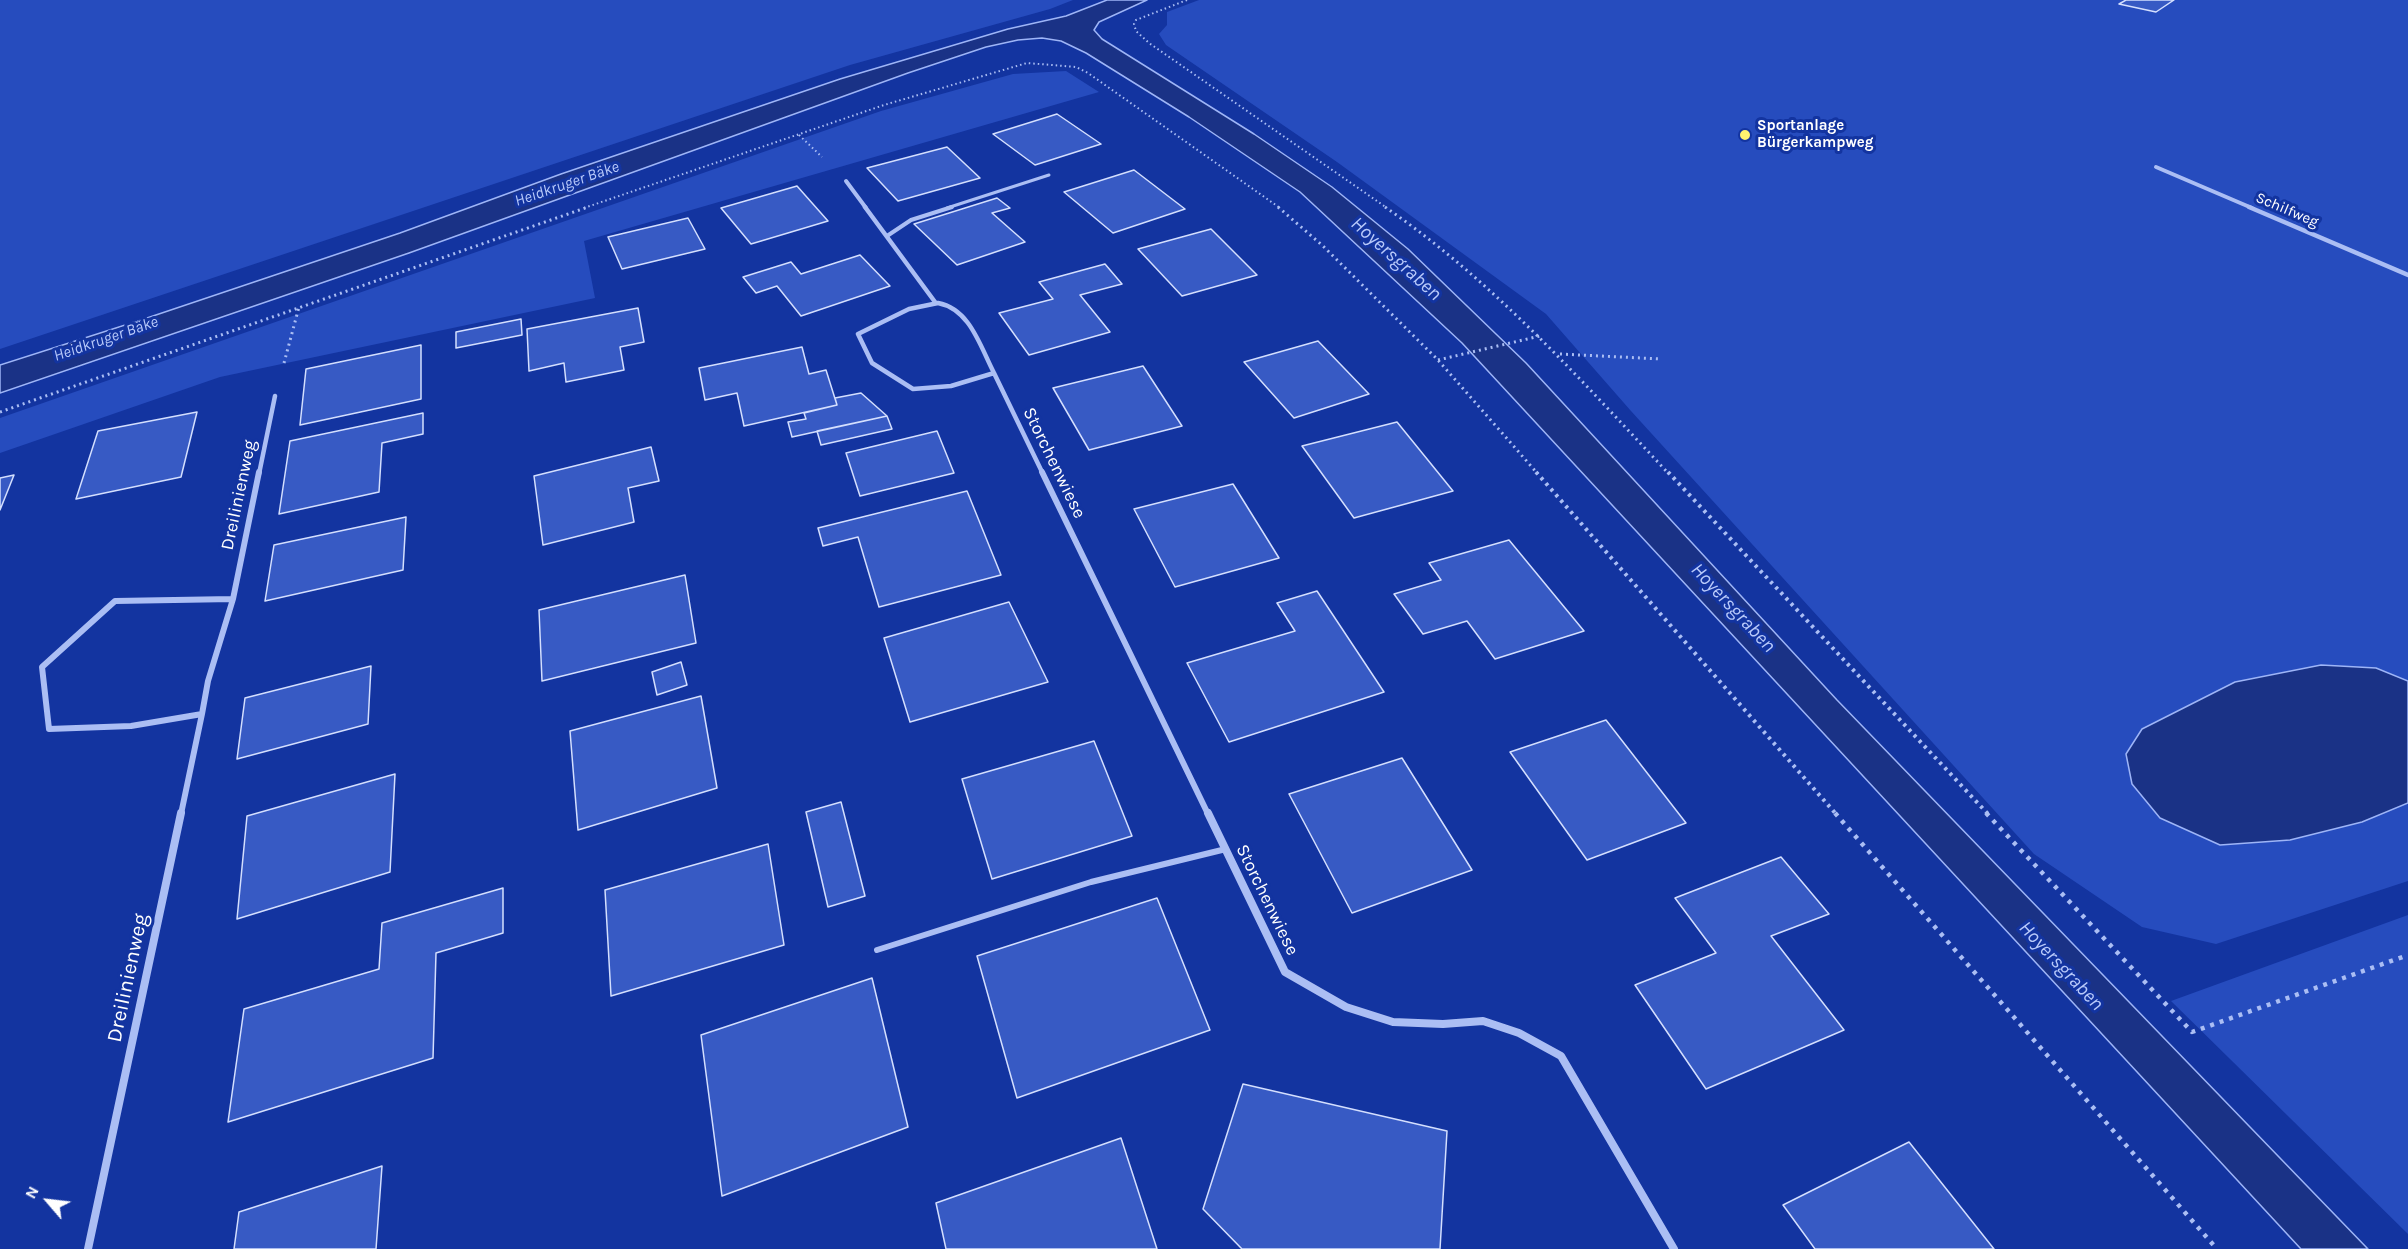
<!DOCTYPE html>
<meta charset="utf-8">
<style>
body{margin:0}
#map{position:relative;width:2408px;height:1249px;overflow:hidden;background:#1334a0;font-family:Karla,sans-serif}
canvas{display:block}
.north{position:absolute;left:18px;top:1171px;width:60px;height:60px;-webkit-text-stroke:4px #1334a0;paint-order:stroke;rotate:298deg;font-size:16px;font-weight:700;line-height:24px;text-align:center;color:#fff}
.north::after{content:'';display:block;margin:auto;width:21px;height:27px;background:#fff;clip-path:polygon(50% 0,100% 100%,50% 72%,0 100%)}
</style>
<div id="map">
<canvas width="2408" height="1249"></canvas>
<div class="north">N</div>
</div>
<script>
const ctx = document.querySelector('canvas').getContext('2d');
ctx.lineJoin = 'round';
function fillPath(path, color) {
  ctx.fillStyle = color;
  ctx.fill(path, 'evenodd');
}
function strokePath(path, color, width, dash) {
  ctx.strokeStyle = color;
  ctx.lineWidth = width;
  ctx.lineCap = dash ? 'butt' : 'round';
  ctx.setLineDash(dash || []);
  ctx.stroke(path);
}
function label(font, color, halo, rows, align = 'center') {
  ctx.font = font + ' Karla,sans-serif';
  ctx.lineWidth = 6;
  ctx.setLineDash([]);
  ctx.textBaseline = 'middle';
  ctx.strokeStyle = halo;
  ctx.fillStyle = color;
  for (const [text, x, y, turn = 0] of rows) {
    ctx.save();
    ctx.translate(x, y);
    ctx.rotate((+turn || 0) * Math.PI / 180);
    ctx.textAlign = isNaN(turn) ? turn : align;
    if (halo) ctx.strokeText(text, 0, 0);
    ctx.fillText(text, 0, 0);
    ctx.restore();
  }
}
const green = new Path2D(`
 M0,0H1073L1050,9L850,65L0,349Z
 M1199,0H2408V881L2216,944L2142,927L2034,854L1631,411L1546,314L1337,162L1166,45L1159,34L1167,25V12Z
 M1066,71L1099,92L584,241L595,298L220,377L0,453V418L881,111L1013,74Z
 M2408,915V1234L2171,1001Z`);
const water = new Path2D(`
 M1107,0H1147L1099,22L1094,30L1102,39L1254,134L1332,187L1408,249L1526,363L1837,700L2368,1249H2301L1462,343L1300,192L1189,117L1086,53L1061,41L1042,38L1018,40L986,47L908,73L409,253L0,393V365L144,319L400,233L561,174L840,79L1008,29L1066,16Z
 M2321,665L2376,668L2408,681V803L2362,822L2290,840L2220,845L2160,818L2132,784L2126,754L2142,729L2235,682Z`);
const building = new Path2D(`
 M2126,0H2174L2156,12L2119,4Z
 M1057,114L1101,144L1035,165L993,134Z
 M947,147L980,178L898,201L867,168Z
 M1134,170L1185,209L1113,233L1064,192Z
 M797,186L828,221L751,244L721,208Z
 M997,198L1010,208L992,213L1025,242L957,265L914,224Z
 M688,218L705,249L622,269L608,237Z
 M1211,229L1257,275L1182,296L1138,249Z
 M860,255L890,286L801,316L777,286L756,293L743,277L791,262L801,274Z
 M1105,264L1122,284L1080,295L1110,332L1029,355L999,313L1053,299L1039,282Z
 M638,308L644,342L620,347L624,370L566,382L564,363L529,371L527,329Z
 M521,319L522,335L456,348V332Z
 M1318,341L1369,394L1294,418L1244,362Z
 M421,345V399L300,425L306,369Z
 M802,347L809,374L826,370L837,405L744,426L737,393L705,400L699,368Z
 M1143,366L1182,426L1089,450L1053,388Z
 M861,393L887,416L792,437L788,422L806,419L804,413L837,405L835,398Z
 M197,412L181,477L76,499L98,431Z
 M423,413V434L382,443L379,492L279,514L290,441Z
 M887,416L892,429L821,445L817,431Z
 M1397,422L1453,491L1354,518L1302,446Z
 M937,431L954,473L860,496L846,453Z
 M651,447L659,481L628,488L634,522L543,545L534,476Z
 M14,475L0,510V478Z
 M1233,484L1279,558L1175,587L1134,509Z
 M967,491L1001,575L879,607L858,537L823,546L818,528Z
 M406,517L403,570L265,601L274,545Z
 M1509,540L1584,631L1495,659L1467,621L1423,634L1394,594L1441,580L1429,563Z
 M685,575L696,643L542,681L539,610Z
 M1317,591L1384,692L1229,742L1187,663L1295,631L1277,603Z
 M1009,602L1048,682L910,722L884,638Z
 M681,662L687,685L657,695L652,672Z
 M371,666L368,724L237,759L245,698Z
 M701,696L717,788L578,830L570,731Z
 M1606,720L1686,823L1587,860L1510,752Z
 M1094,741L1132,836L992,879L962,779Z
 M1402,758L1472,870L1352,913L1289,794Z
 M395,774L390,872L237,919L247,816Z
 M841,802L865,896L828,907L806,812Z
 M768,844L784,945L611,996L605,890Z
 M1781,857L1829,914L1771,936L1844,1030L1706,1089L1635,985L1716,953L1675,898Z
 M503,888V933L436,953L433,1058L228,1122L244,1009L379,969L382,923Z
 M1157,898L1210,1030L1017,1098L977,956Z
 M872,978L908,1127L722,1196L701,1035Z
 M1243,1084L1447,1131L1440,1249H1242L1203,1209Z
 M1121,1138L1157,1249H946L936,1203Z
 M1909,1142L1994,1249H1815L1783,1205Z
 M382,1166L376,1249H234L239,1212Z`);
const pathFar3 = new Path2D(`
 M1187,0L1136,20L1134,24L1136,31L1149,43L1387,208
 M799,135L822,157
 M584,208L884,105L1027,63L1076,67L1088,73L1280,208`);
const pathFar2 = new Path2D(`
 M1278,207L1323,246L1438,360L1538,474
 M1385,207C1493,281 1580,379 1669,474
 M1560,354L1661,359
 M1438,360L1540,336
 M284,363L299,307
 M0,412L588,207`);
const pathFar1 = new Path2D(`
 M1536,472L1836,814
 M1668,472L1988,814`);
const path = new Path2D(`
 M1835,813L2217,1249
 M1986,813L2192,1032L2408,955`);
const serviceFar2 = new Path2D(`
 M947,208L1049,175`);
const serviceFar1 = new Path2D(`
 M887,236L911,220L952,207`);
const service = new Path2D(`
 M877,950L1091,882L1226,849`);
const minorFar3 = new Path2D(`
 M2156,167L2252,208
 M846,181L866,208`);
const minorFar2 = new Path2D(`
 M865,207L935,302
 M2249,207L2408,275
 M938,303C970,309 980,346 994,373L951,386L913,389L872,363L858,334L909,309Z
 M994,373L1043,474
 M259,474L275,396`);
const minorFar1 = new Path2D(`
 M1042,472L1208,814
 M233,599L259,472
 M233,599L208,681L202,714L131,726L49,729L42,667L115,601Z
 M181,814L202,714`);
const minor = new Path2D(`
 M1208,813L1285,972L1346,1007L1393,1022L1443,1024L1483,1021L1519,1033L1561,1056L1674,1249
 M88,1249L181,813`);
const markers = [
 [1745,135,6,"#fff26f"]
];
const farPoinames = [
 ["Sportanlage",1757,126],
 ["Bürgerkampweg",1757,143]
];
const farStreetnames = [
 ["Schilfweg",2287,210,23]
];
const farWaternames = [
 ["Heidkruger Bäke",567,184,-19],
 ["Heidkruger Bäke",106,339,-19]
];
const streetNames = [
 ["Storchenwiese",1054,463,64],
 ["Dreilinienweg",239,495,-78],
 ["Storchenwiese",1267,900,64]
];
const waterNames = [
 ["Hoyersgraben",1396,259,42],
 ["Hoyersgraben",1733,608,47],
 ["Hoyersgraben",2061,966,47]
];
const nearStreetnames = [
 ["Dreilinienweg",128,978,-78]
];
fillPath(green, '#264cbe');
fillPath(water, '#1a3286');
strokePath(water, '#9eb5f7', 1.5);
fillPath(building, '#375ac4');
strokePath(building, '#d4dffe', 1.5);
strokePath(pathFar3, '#abbef4', 2, [1.5, 3]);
strokePath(pathFar2, '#abbef4', 3, [2, 4]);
strokePath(pathFar1, '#abbef4', 4, [3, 4.5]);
strokePath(path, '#abbef4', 4.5, [4, 6]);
strokePath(serviceFar2, '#abbef4', 3);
strokePath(serviceFar1, '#abbef4', 4);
strokePath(service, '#abbef4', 6);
strokePath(minorFar3, '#abbef4', 4);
strokePath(minorFar2, '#abbef4', 4.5);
strokePath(minorFar1, '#abbef4', 6);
strokePath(minor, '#abbef4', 8);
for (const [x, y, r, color] of markers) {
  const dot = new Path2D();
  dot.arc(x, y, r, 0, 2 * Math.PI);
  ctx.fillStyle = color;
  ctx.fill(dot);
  strokePath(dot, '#1334a0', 2);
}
label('bold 15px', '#fff', '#1334a0', farPoinames, 'left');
label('15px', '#fff', '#1334a0', farStreetnames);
label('italic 16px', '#b8c9fa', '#1334a0', farWaternames);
label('18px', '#fff', '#1334a0', streetNames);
label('italic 20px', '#b8c9fa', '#1334a0', waterNames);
label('21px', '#fff', '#1334a0', nearStreetnames);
</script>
